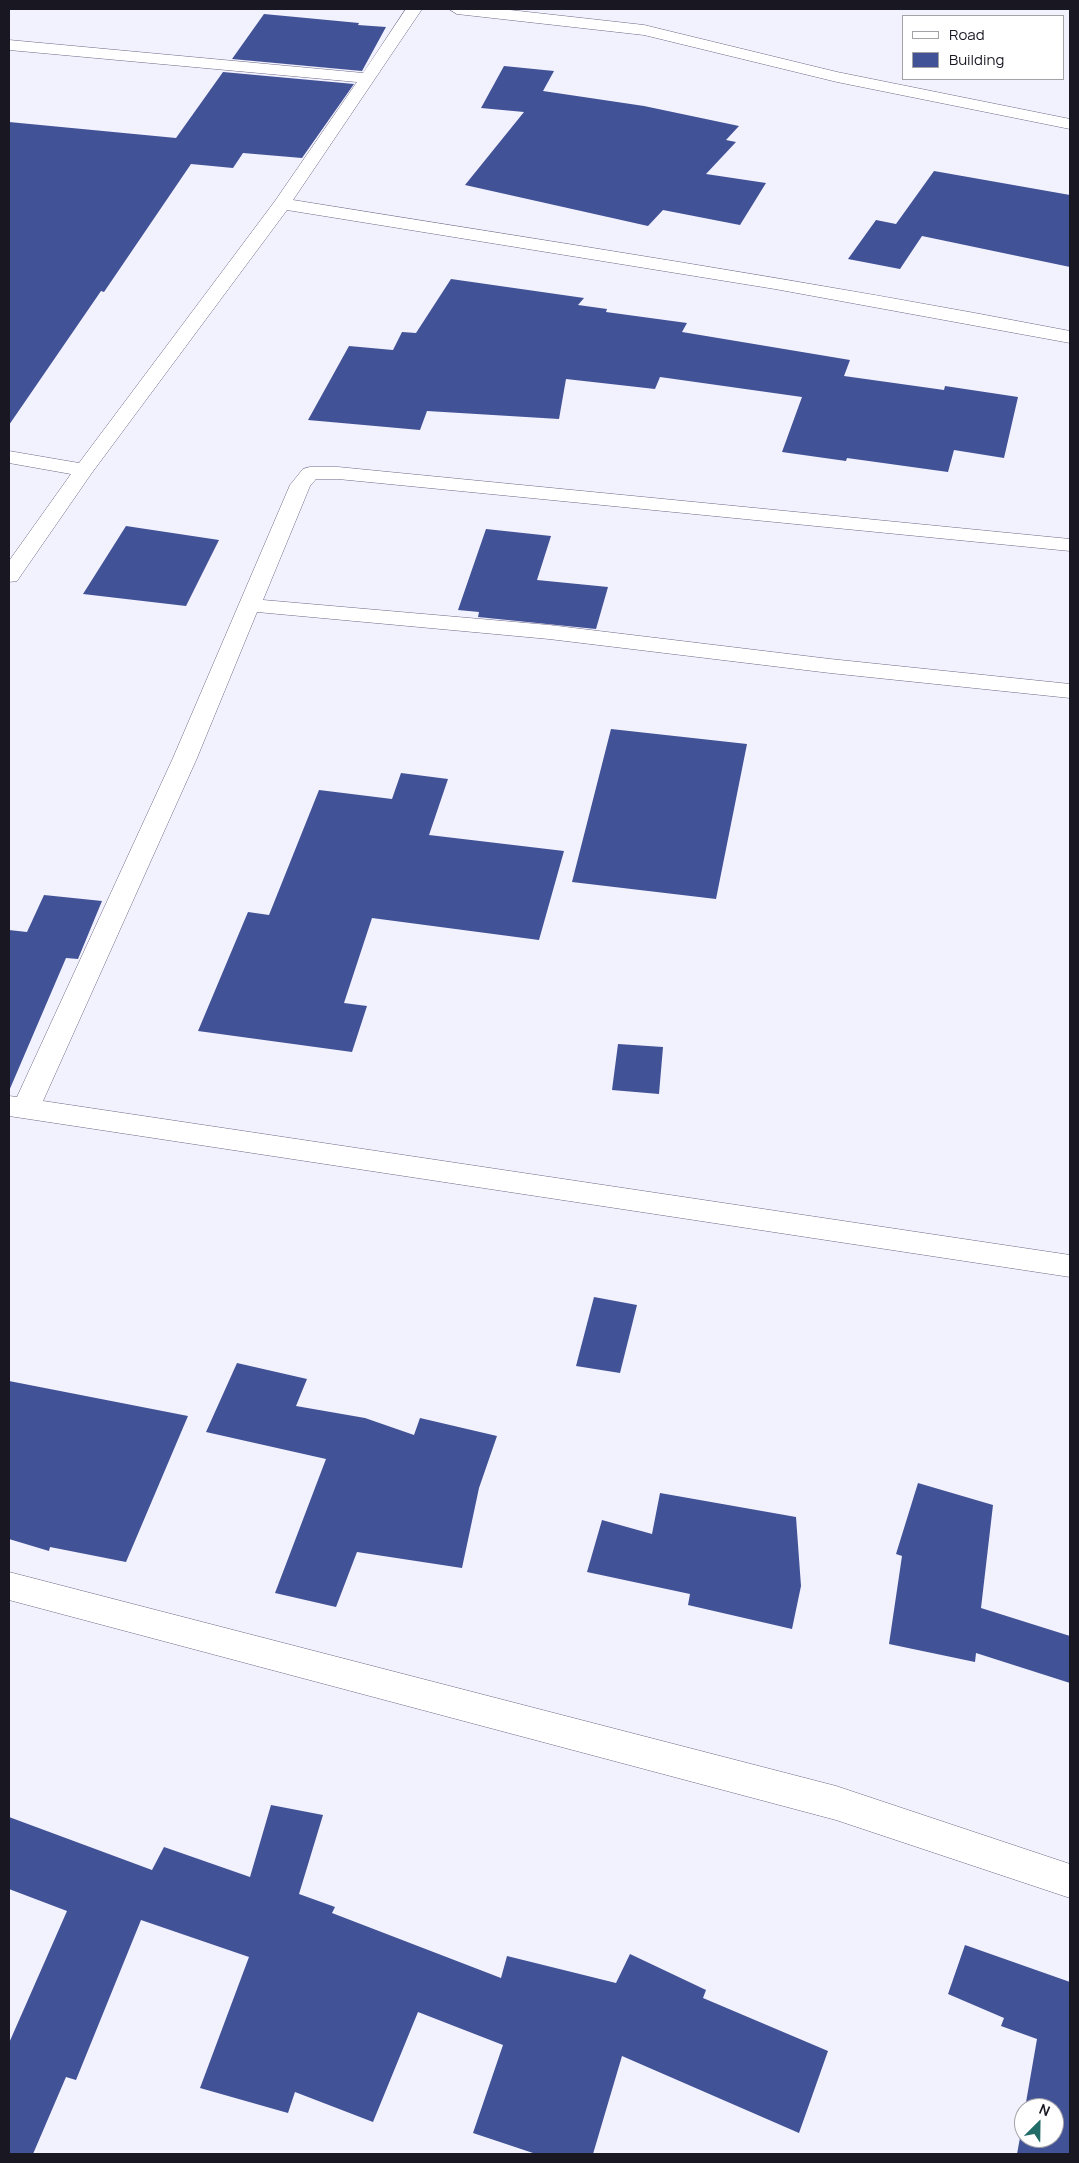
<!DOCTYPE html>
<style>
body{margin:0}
#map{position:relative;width:1079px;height:2163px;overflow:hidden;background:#f2f1fe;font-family:Manrope,sans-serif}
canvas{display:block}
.frame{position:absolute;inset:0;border:10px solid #191722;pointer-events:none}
.legend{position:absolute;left:902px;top:15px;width:162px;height:65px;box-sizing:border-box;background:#fff;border:1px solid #a3a2a7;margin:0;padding:6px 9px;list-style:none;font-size:15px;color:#191722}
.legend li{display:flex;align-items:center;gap:10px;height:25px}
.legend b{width:25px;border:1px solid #a3a2a7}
.north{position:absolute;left:1014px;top:2098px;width:50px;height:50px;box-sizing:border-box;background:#fff;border:1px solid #a3a2a7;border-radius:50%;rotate:23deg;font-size:14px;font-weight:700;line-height:20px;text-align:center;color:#191722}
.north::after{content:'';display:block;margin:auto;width:18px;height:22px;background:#216c68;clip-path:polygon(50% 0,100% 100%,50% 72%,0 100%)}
</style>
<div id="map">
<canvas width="1079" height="2163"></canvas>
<div class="frame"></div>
<ul class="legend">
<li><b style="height:6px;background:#fff"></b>Road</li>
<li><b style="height:14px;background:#425296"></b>Building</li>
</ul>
<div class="north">N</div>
</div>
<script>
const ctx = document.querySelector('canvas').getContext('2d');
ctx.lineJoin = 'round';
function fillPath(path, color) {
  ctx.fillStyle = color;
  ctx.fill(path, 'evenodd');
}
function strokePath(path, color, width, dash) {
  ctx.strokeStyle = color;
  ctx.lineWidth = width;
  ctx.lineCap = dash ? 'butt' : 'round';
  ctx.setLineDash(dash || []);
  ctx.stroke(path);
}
const building = new Path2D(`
 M264,14L359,23L358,25L386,27L362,71L232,59Z
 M504,66L554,71L543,91L644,106L739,126L726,140L736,142L706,174L766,183L740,225L663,210L648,226L465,185L524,112L481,108Z
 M223,72L354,84L302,158L243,153L233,168L191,164L104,292L101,291L9,425V122L176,138Z
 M934,171L1070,195V267L922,236L900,269L848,259L876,220L896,224Z
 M451,279L584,298L578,305L607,309L606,312L687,323L682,332L850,360L844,376L944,390L945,386L1018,397L1004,458L954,450L948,472L847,458L846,461L782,452L802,397L660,377L655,389L566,379L559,419L427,411L420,430L308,420L349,346L393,350L402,332L416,333Z
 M126,526L219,540L186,606L83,594Z
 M486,529L551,536L537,580L608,587L596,629L478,617L479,612L458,610Z
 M611,729L747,744L716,899L572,882Z
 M401,773L448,779L429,835L564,851L539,940L372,918L344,1003L367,1006L352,1052L198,1031L248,912L269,915L319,790L392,799Z
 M44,895L102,901L78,959L66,958L9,1091V930L27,932Z
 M618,1044L663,1047L659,1094L612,1090Z
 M594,1297L637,1305L620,1373L576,1366Z
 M237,1363L307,1379L296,1406L365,1418L414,1435L420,1418L497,1436L479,1488L462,1568L357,1552L336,1607L275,1593L326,1459L206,1432Z
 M9,1381L188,1416L126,1562L50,1547L49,1551L9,1539Z
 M918,1483L993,1505L981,1608L1070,1636V1683L976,1653L975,1662L889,1644L902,1556L896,1554Z
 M660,1493L796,1517L801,1586L792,1629L688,1605L690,1594L587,1572L602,1520L652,1534Z
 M271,1805L323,1815L299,1894L335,1907L332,1913L501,1978L507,1956L616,1983L630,1954L706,1990L703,1998L828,2051L799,2133L622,2056L593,2154H536L473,2133L503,2045L418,2012L373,2122L295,2092L288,2113L200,2088L249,1957L141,1920L76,2080L66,2077L33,2154H9V2043L67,1911L9,1889V1817L152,1870L164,1847L250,1877Z
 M965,1945L1070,1982V2154H1017L1024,2116V2138H1054V2108H1025L1037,2039L1001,2026L1004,2018L948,1994Z`);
const minor = new Path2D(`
 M406,9H422L293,200C553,242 812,281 1070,331V343L775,289L287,210L91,474L17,581L9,582V561L71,474L9,463V451L79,463L275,201L357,82L9,50V40L363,73Z
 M449,9H501L644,25L837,72L1070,119V129L837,82L644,35L457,14Z
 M310,467H338L1070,539V551L338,479H316L310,486L263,600L549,625L830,659L1070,684V698L830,673L549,639L257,612L197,758L43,1101L1070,1255V1277L9,1116V1096L17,1097L173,758L290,485L303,469Z
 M9,1572L836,1786L1070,1864V1898L836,1820L9,1600Z`);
fillPath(building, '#425296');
strokePath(minor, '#6d6986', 1);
fillPath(minor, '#fff');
</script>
